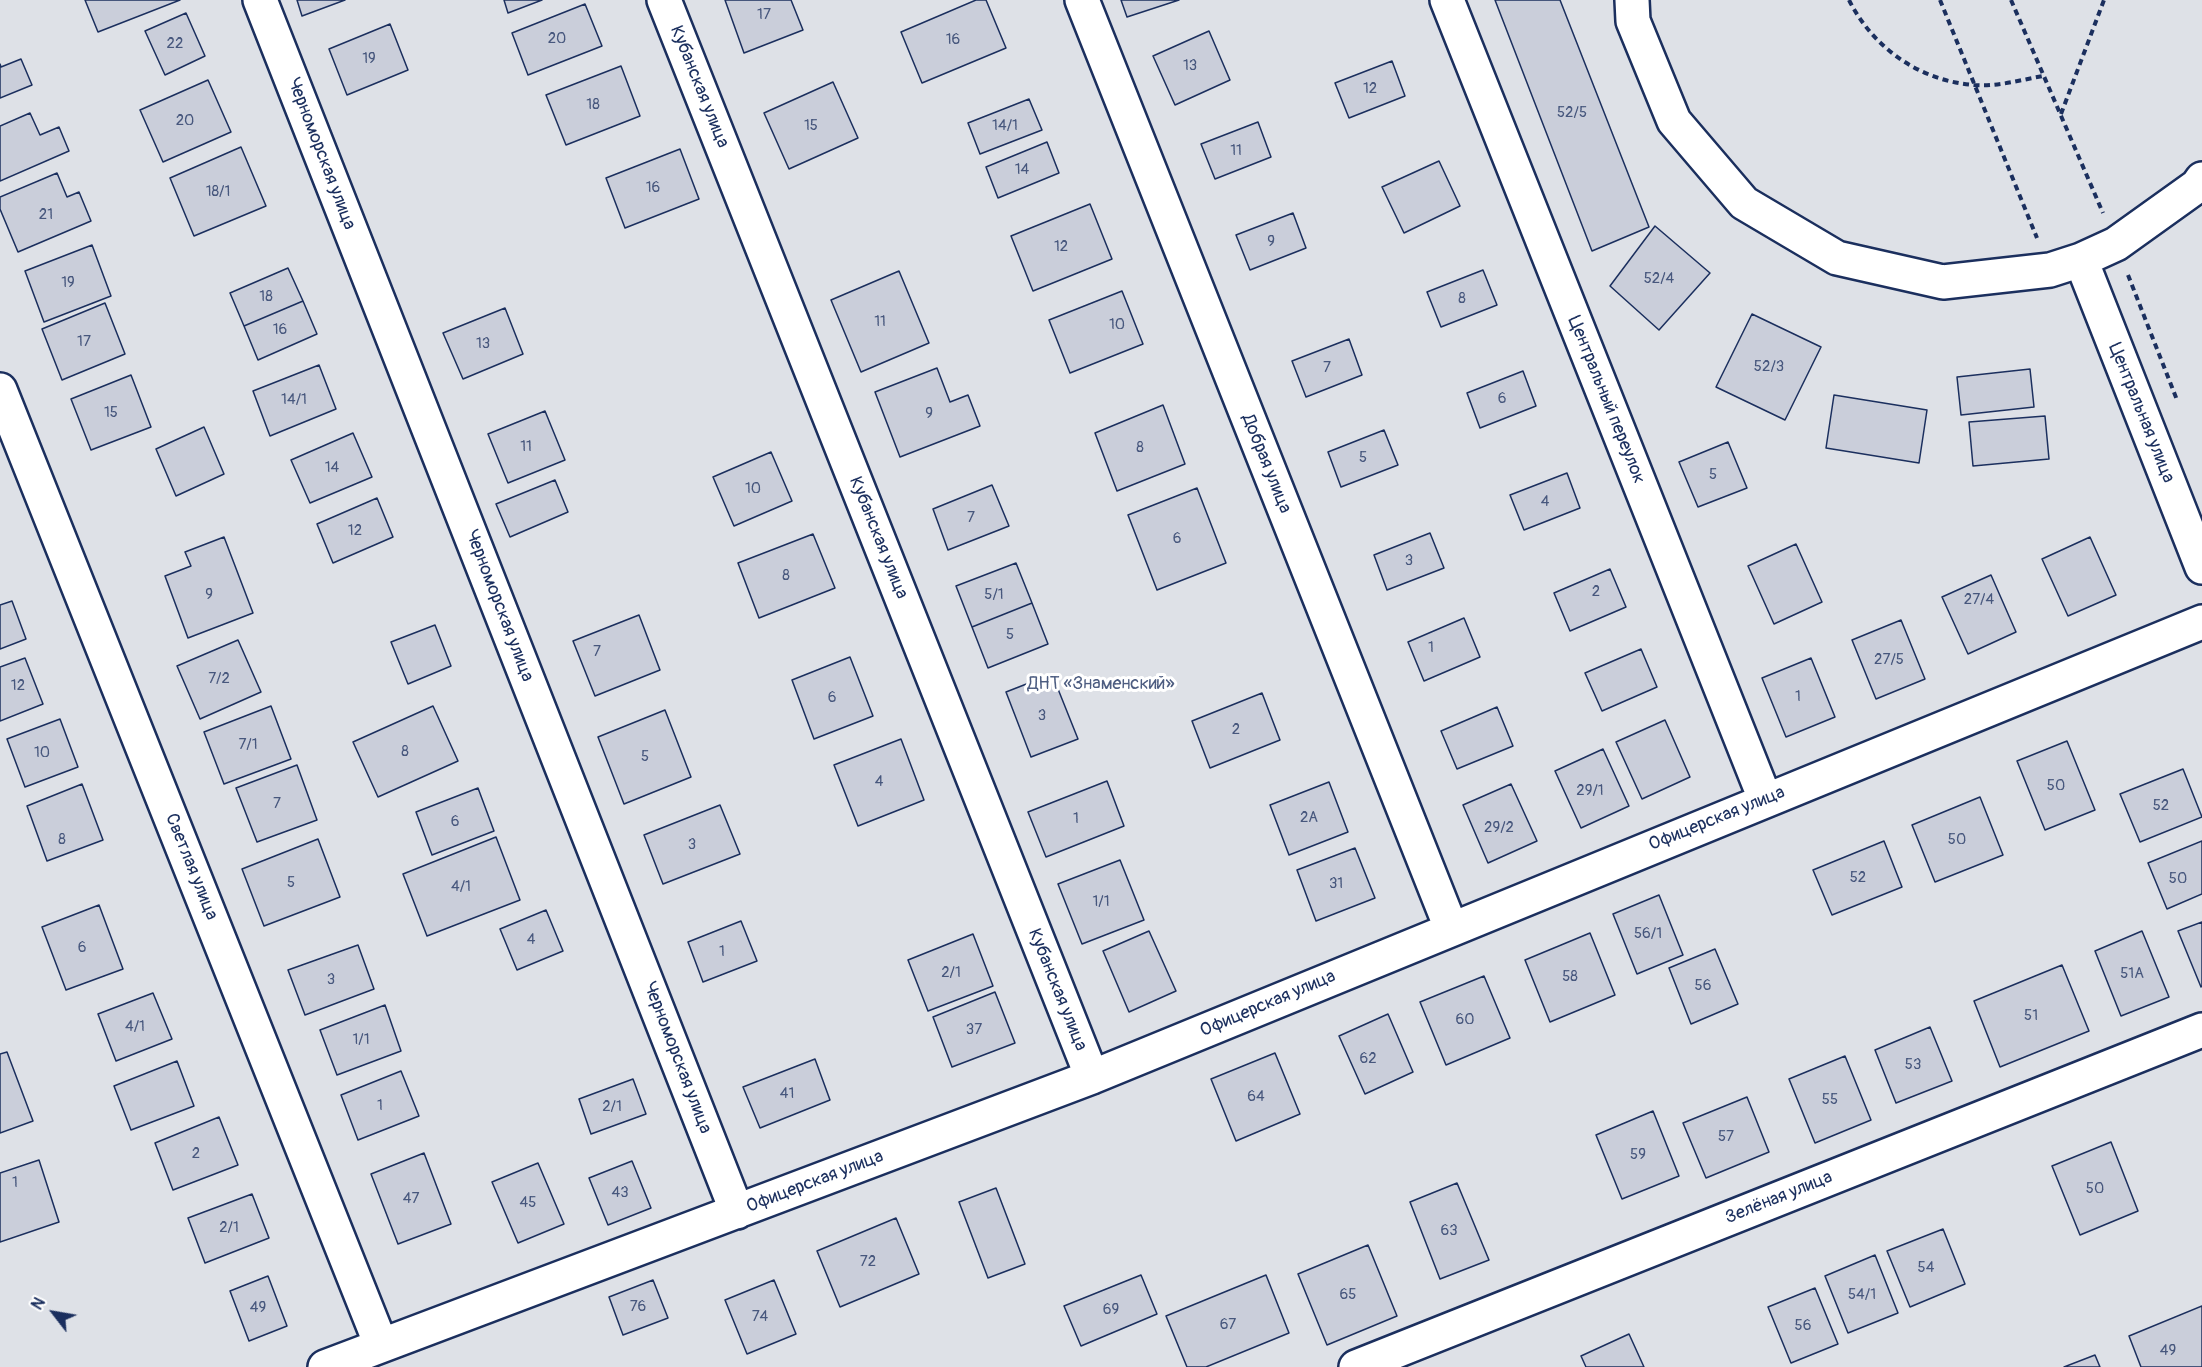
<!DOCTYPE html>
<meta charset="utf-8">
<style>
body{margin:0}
#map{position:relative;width:2202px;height:1367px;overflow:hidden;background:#fff;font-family:Pangolin,sans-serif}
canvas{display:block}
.north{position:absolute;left:24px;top:1283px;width:60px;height:60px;-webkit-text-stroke:4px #fff;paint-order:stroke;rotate:301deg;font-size:16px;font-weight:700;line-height:24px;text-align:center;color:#1b2f5e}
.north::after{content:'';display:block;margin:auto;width:21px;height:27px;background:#1b2f5e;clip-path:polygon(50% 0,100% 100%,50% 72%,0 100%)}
</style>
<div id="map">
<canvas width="2202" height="1367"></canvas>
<div class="north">N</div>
</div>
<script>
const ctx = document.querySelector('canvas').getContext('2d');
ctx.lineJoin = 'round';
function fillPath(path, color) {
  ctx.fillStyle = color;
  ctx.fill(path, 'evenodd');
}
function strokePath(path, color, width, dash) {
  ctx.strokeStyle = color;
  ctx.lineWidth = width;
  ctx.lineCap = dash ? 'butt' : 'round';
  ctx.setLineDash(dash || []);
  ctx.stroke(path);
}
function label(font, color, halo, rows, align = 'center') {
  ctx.font = font + ' Pangolin,sans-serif';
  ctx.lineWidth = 6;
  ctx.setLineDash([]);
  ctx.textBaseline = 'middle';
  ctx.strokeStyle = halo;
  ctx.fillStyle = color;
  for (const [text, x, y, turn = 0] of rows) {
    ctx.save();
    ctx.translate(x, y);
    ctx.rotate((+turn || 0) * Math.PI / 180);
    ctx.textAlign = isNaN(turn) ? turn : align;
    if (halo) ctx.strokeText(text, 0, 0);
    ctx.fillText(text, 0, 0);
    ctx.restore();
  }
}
const green = new Path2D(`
 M0,0H2202V1367H0Z`);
const building = new Path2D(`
 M85,0H180L98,32Z
 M297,0H345L302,16Z
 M504,0H542L508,13Z
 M725,0H791L803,30L744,53Z
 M976,0H986L1006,48L922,83L901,32Z
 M1121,0H1179L1127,17Z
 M1495,0H1560L1649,227L1592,251Z
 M585,4L602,46L528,75L512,33Z
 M186,13L205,56L165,75L145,31Z
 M390,24L408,70L347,95L329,49Z
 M1209,31L1230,80L1175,105L1153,56Z
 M21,59L32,85L0,98V64L1,67Z
 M1392,61L1405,96L1349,118L1335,83Z
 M621,66L640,116L566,145L546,95Z
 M208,80L231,132L163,162L140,110Z
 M833,82L858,138L789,169L764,113Z
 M1029,99L1042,130L980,154L968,123Z
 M30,113L40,135L59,127L69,151L0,181V126Z
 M1258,122L1271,157L1215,179L1201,144Z
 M1047,142L1059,173L998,198L986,167Z
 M241,147L266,206L194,236L170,178Z
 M680,149L699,199L625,228L606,178Z
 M1439,161L1460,206L1404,233L1382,187Z
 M57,173L67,197L79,192L91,221L18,252L0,209V197Z
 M1090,204L1112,259L1033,291L1011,236Z
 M1293,213L1306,248L1250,270L1236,235Z
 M1655,226L1710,273L1659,330L1610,286Z
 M92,245L111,296L44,322L25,271Z
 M288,268L303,301L244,326L230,293Z
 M1483,270L1497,305L1441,327L1427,292Z
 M899,271L929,343L861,372L831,300Z
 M1122,291L1143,344L1070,373L1049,320Z
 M303,301L317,334L258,360L244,326Z
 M105,303L125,354L62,380L42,329Z
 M505,308L523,354L463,379L443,333Z
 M1752,314L1821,347L1785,420L1716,387Z
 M1349,339L1362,375L1306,397L1292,361Z
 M319,365L336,409L270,436L253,391Z
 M937,368L950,402L968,395L980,426L900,457L875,392Z
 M2030,369L2034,407L1961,415L1957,377Z
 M1523,371L1536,406L1480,428L1467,393Z
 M131,375L151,427L91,450L71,399Z
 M1834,395L1927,410L1919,463L1826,448Z
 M1163,405L1185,464L1117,491L1095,433Z
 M545,411L565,460L508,483L488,434Z
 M2045,416L2049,459L1973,466L1969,422Z
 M204,427L224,474L176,496L156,449Z
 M1384,430L1398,465L1341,487L1328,452Z
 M353,433L372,477L310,503L291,460Z
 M1728,442L1747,488L1698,507L1679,462Z
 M771,452L792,501L734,526L713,477Z
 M1567,473L1580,508L1524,530L1510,495Z
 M555,480L568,512L510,537L496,504Z
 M992,485L1009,526L948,550L933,509Z
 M1197,488L1226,563L1157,590L1128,515Z
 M377,498L393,537L333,563L317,524Z
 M1430,533L1444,568L1387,590L1374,555Z
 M813,534L835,588L759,618L738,563Z
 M224,537L253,613L188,638L165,576L191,566L185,552Z
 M2090,537L2116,595L2068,616L2042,559Z
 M1796,544L1822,602L1774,624L1748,566Z
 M1016,563L1032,603L972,627L956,586Z
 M1610,569L1626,607L1570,631L1554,593Z
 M1991,575L2016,632L1968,654L1942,597Z
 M12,601L26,639L0,649V605Z
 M1032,603L1048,644L988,668L972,627Z
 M639,615L660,670L595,696L573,641Z
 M1464,618L1480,657L1424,681L1408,642Z
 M1901,620L1925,679L1876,699L1852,640Z
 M435,625L451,666L408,684L391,642Z
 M238,640L261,692L200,719L177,666Z
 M1641,649L1657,687L1602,711L1585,673Z
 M850,657L873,716L814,739L792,680Z
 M25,658L43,704L0,721V667Z
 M1811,658L1835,717L1786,737L1762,678Z
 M1052,674L1078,739L1031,757L1006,692Z
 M1262,693L1280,740L1210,768L1192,721Z
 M271,706L291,759L224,784L204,732Z
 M433,706L458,761L378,797L353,742Z
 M1497,707L1513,746L1457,769L1441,731Z
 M665,710L691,777L624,804L598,737Z
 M60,719L78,767L25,787L7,739Z
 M1665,720L1690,777L1642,799L1616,742Z
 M901,739L924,800L858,826L834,765Z
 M2067,741L2095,810L2045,830L2017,761Z
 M1603,749L1629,806L1581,828L1555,771Z
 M297,765L317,820L257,842L236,788Z
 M2183,769L2202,817L2140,842L2120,794Z
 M1107,781L1124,826L1046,857L1028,812Z
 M1329,782L1348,832L1289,855L1270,805Z
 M82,784L103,840L47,861L27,806Z
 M1511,784L1537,841L1488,863L1463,805Z
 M478,788L494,831L432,855L416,812Z
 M1980,797L2003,855L1935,882L1912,825Z
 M720,805L740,854L663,884L644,835Z
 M496,837L520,900L427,936L403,874Z
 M318,839L340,897L264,926L242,869Z
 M1884,841L1902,887L1832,915L1813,870Z
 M2202,841V894L2167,909L2148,863Z
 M1355,848L1375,898L1316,921L1297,870Z
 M1120,860L1144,920L1082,944L1058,884Z
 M1659,895L1683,955L1637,974L1613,914Z
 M99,905L123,969L66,990L42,927Z
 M546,910L563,951L517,970L500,929Z
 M741,921L757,961L703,982L688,942Z
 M2202,922V986L2201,987L2178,931Z
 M1149,931L1176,991L1129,1012L1103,951Z
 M2142,931L2169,997L2121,1016L2095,951Z
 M1590,933L1615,995L1550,1022L1525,960Z
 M973,934L993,986L928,1011L908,960Z
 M358,945L374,989L305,1015L288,970Z
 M1715,949L1738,1004L1691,1024L1669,968Z
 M2062,965L2089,1031L2000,1067L1974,1001Z
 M1484,976L1510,1038L1446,1065L1420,1002Z
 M995,992L1015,1043L952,1067L933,1017Z
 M153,993L172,1039L116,1061L98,1014Z
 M385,1005L401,1051L337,1075L320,1030Z
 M1388,1014L1413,1072L1365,1094L1339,1036Z
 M1930,1027L1952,1081L1896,1103L1875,1050Z
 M7,1052L33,1121L0,1133V1054Z
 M1275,1053L1300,1114L1236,1141L1211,1079Z
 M1845,1056L1871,1120L1815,1143L1789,1079Z
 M815,1059L830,1100L760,1128L743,1087Z
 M177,1061L194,1106L131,1130L114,1086Z
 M401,1071L419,1116L358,1140L341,1095Z
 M633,1079L646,1114L591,1134L579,1099Z
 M1747,1097L1769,1152L1706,1178L1683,1123Z
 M1653,1111L1679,1176L1622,1199L1596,1135Z
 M219,1117L238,1165L173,1190L155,1143Z
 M2111,1142L2138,1211L2080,1235L2052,1166Z
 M424,1153L451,1224L398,1244L371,1174Z
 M39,1160L59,1222L0,1242V1173Z
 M632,1161L651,1208L608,1225L589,1178Z
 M538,1163L564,1224L518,1243L492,1182Z
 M1457,1183L1489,1260L1440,1279L1410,1202Z
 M996,1188L1025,1264L988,1278L959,1202Z
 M252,1194L269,1238L205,1263L188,1218Z
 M896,1218L919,1274L840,1307L817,1251Z
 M1943,1229L1965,1284L1910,1307L1887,1251Z
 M1368,1245L1397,1316L1327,1345L1298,1274Z
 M1875,1255L1898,1313L1848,1333L1825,1276Z
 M1141,1275L1157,1314L1081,1346L1064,1306Z
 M1266,1275L1289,1333L1206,1367H1187L1166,1316Z
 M268,1276L287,1326L249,1341L230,1291Z
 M653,1280L668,1318L623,1335L609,1297Z
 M774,1280L796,1334L747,1354L725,1300Z
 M1815,1288L1838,1344L1791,1363L1768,1307Z
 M2202,1306V1367H2141L2129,1336Z
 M1629,1334L1644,1367H1586L1581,1356Z
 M2095,1355L2100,1367H2064Z`);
const path = new Path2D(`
 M1849,0C1873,48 1920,81 1974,85C1997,87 2020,80 2043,76
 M1940,0L2037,238
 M2011,0L2103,213
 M2061,114L2104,0
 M2128,275L2177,400`);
const minor = new Path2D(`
 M260,0L737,1212
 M664,0L1092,1077
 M1082,0L1451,928
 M1447,0L1765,799
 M1632,0L1633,21L1674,121L1744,203L1837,258L1943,282L2050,270L2081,260L2116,244L2197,186L2202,179
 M2081,260L2202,567
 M0,390L381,1345
 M325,1367L1092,1077L2202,622
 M1356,1367L2202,1030`);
const numberNames = [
 ["17",764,15],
 ["20",557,39],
 ["16",953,40],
 ["22",175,44],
 ["19",369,59],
 ["13",1190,66],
 ["12",1370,89],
 ["18",593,105],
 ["52/5",1572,113],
 ["20",185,121],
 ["15",811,126],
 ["14/1",1005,126],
 ["11",1236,151],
 ["14",1022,170],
 ["16",653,188],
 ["18/1",218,192],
 ["21",46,215],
 ["9",1271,242],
 ["12",1061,247],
 ["52/4",1659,279],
 ["19",68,283],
 ["18",266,297],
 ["8",1462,299],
 ["11",880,322],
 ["10",1117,325],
 ["16",280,330],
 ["17",84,342],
 ["13",483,344],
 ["52/3",1769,367],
 ["7",1327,368],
 ["6",1502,399],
 ["14/1",294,400],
 ["15",111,413],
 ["9",929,414],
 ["11",526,447],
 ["8",1140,448],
 ["5",1363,458],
 ["14",332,468],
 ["5",1713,475],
 ["10",753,489],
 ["4",1545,502],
 ["7",971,518],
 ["12",355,531],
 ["6",1177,539],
 ["3",1409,561],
 ["8",786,576],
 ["2",1596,592],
 ["9",209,595],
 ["5/1",994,595],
 ["27/4",1979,600],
 ["5",1010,635],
 ["1",1431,648],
 ["7",597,652],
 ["27/5",1889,660],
 ["7/2",219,679],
 ["12",18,686],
 ["1",1798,697],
 ["6",832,698],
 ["3",1042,716],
 ["2",1236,730],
 ["7/1",248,745],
 ["8",405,752],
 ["10",42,753],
 ["5",645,757],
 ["4",879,782],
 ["50",2056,786],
 ["29/1",1590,791],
 ["7",277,804],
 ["52",2161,806],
 ["2А",1309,818],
 ["1",1076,819],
 ["6",455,822],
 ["29/2",1499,828],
 ["8",62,840],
 ["50",1957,840],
 ["3",692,845],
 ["52",1858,878],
 ["50",2178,879],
 ["5",291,883],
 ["31",1336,884],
 ["4/1",461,887],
 ["1/1",1101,902],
 ["56/1",1648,934],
 ["4",531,940],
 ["6",82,948],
 ["1",722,952],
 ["2/1",951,973],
 ["51А",2132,974],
 ["58",1570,977],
 ["3",331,980],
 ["56",1703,986],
 ["51",2031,1016],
 ["60",1465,1020],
 ["4/1",135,1027],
 ["37",974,1030],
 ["1/1",361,1040],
 ["62",1368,1059],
 ["53",1913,1065],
 ["41",787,1094],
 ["64",1256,1097],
 ["55",1830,1100],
 ["1",380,1106],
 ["2/1",612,1107],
 ["57",1726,1137],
 ["2",196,1154],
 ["59",1638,1155],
 ["1",15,1183],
 ["50",2095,1189],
 ["43",620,1193],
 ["47",411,1199],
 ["45",528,1203],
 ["2/1",229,1228],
 ["63",1449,1231],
 ["72",868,1262],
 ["54",1926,1268],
 ["65",1348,1295],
 ["54/1",1862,1295],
 ["76",638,1307],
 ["49",258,1308],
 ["69",1111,1310],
 ["74",760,1317],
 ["67",1228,1325],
 ["56",1803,1326],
 ["49",2168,1351]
];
const streetNames = [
 ["Кубанская улица",699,87,68],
 ["Черноморская улица",321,154,69],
 ["Центральный переулок",1606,400,68],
 ["Центральная улица",2141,413,68],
 ["Добрая улица",1266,464,68],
 ["Кубанская улица",878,538,68],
 ["Черноморская улица",499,606,69],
 ["Офицерская улица",1717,819,-22],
 ["Светлая улица",191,867,68],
 ["Кубанская улица",1057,990,68],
 ["Офицерская улица",1268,1004,-23],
 ["Черноморская улица",677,1058,69],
 ["Офицерская улица",815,1182,-21],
 ["Зелёная улица",1779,1198,-22]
];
const parkNames = [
 ["ДНТ «Знаменский»",1101,684]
];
fillPath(green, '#dee1e7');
fillPath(building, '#caceda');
strokePath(building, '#1b2f5e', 1.5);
strokePath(minor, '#1b2f5e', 38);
strokePath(path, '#1b2f5e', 4, [6, 4.5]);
strokePath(minor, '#fff', 33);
label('15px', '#47577d', null, numberNames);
label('18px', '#1b2f5e', '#fff', streetNames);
label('18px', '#4c5c80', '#fff', parkNames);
</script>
